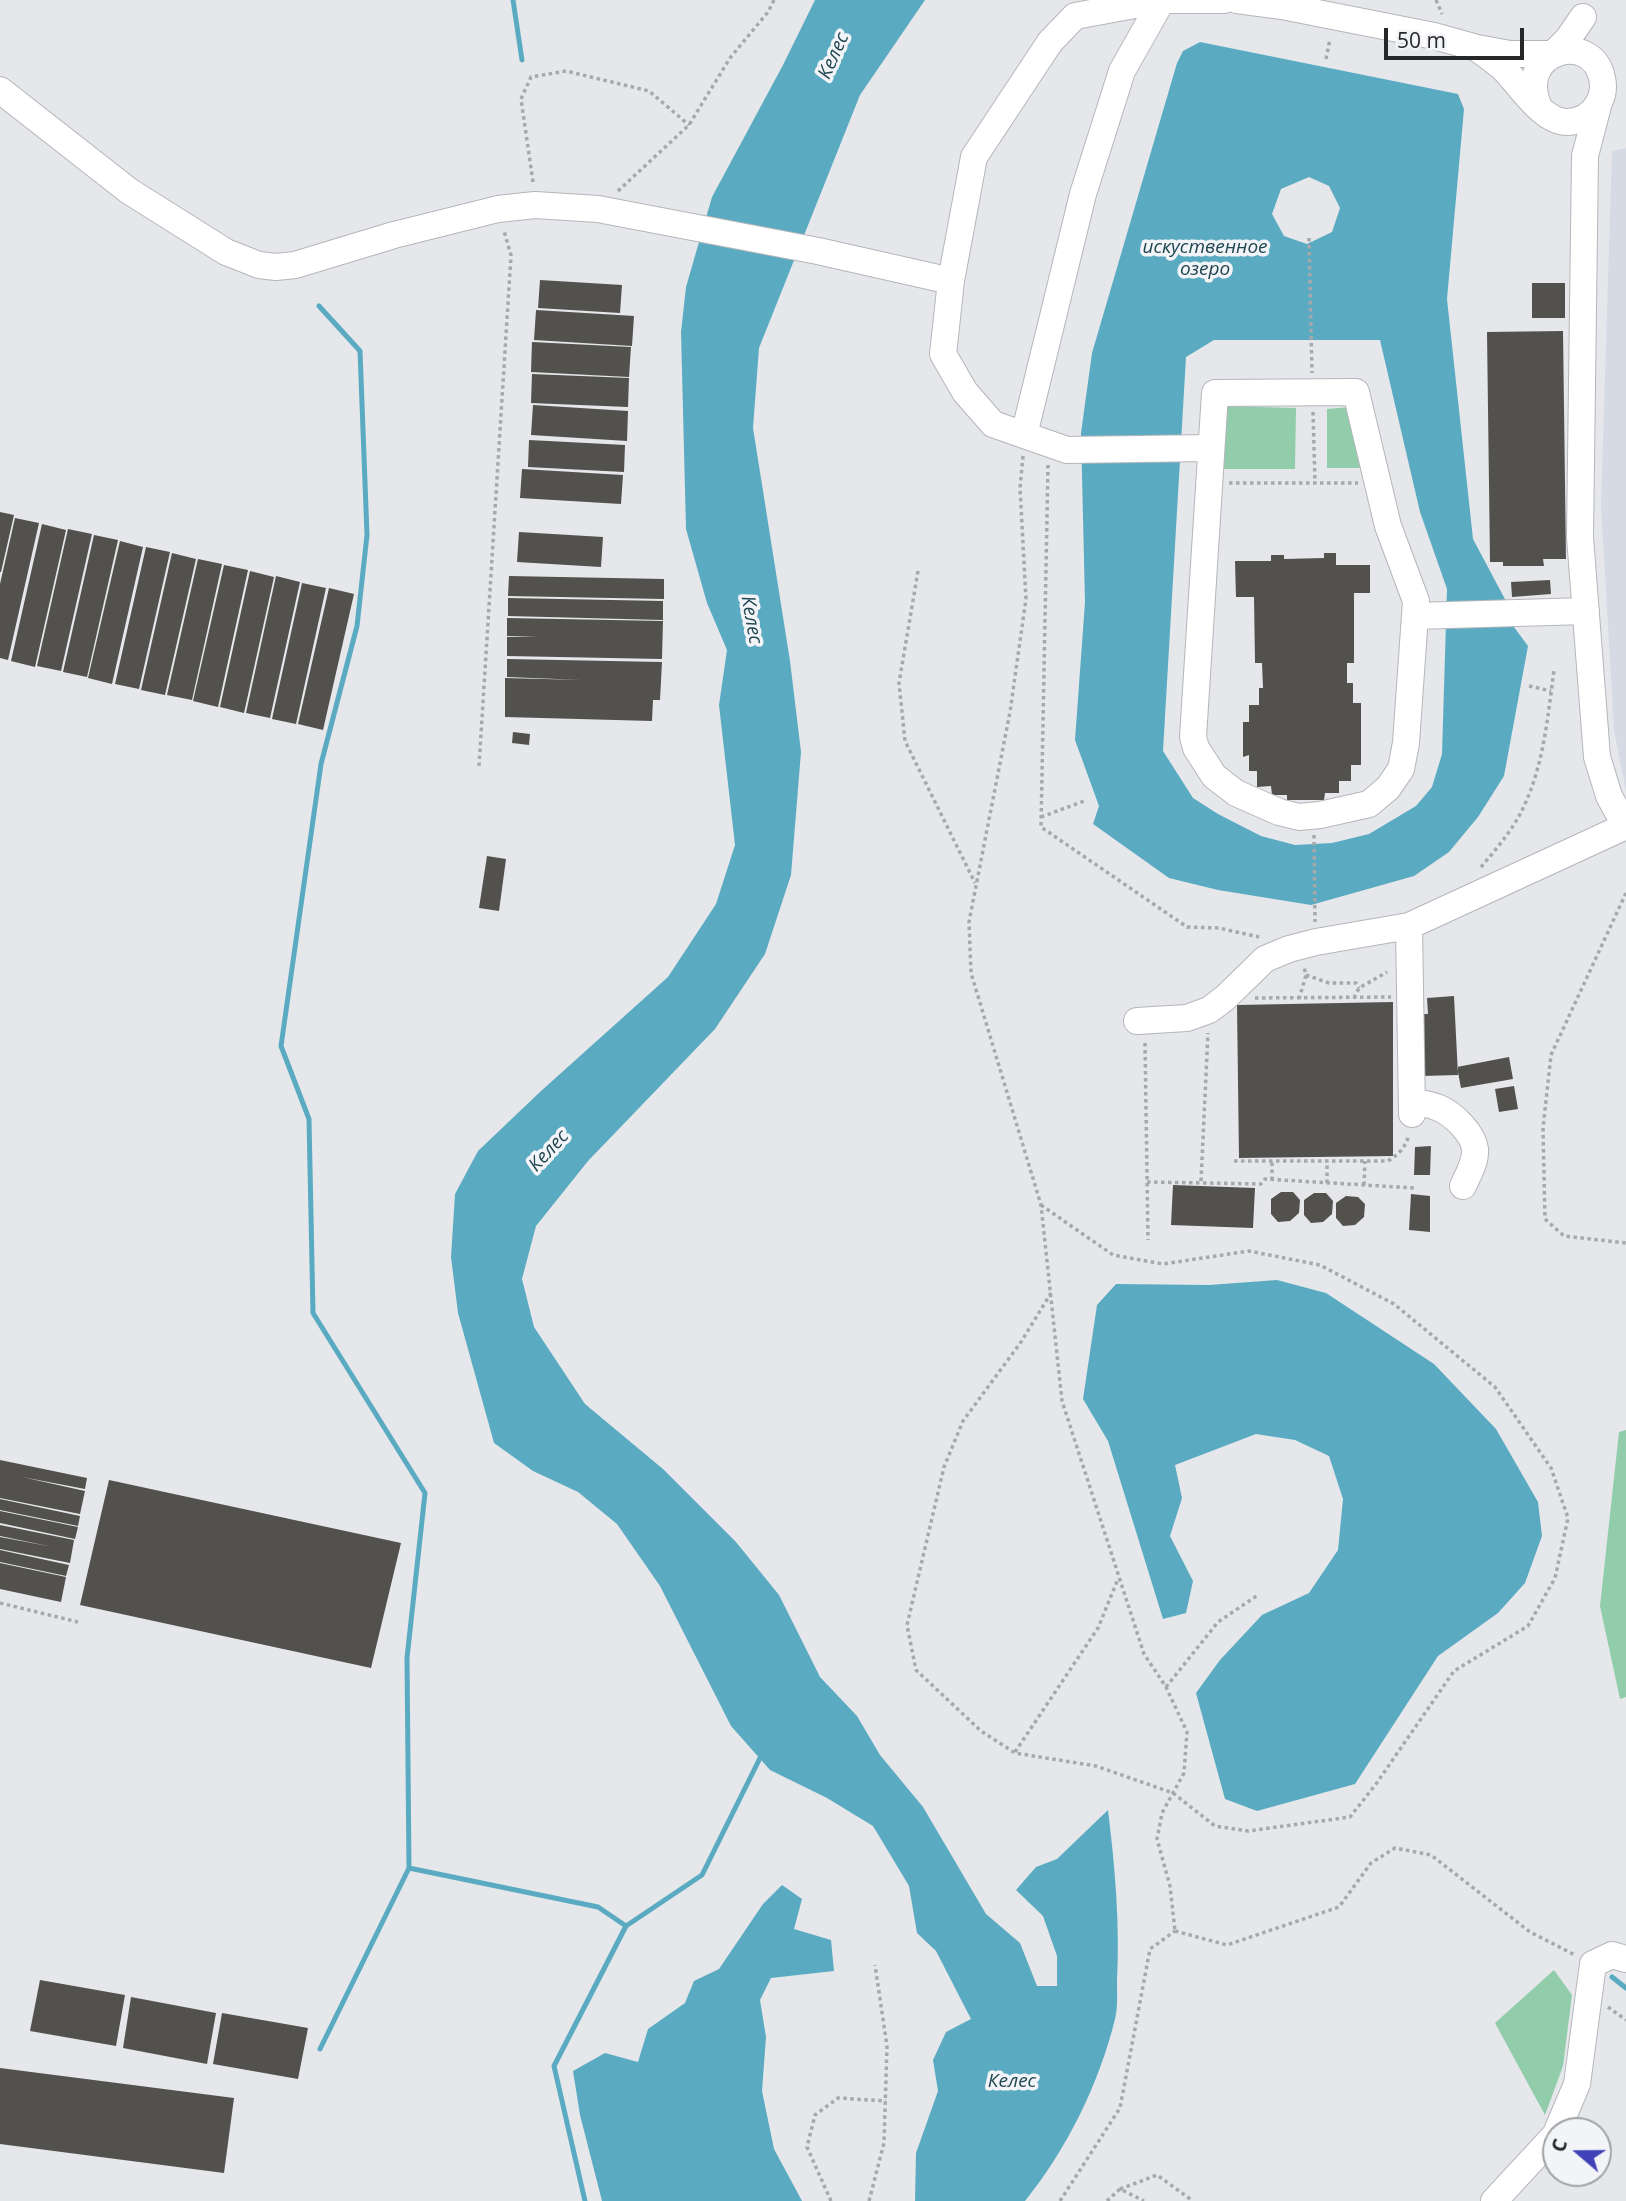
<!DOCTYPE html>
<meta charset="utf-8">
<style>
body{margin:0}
#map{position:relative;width:1626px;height:2201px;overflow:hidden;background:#e5e7eb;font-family:"Open Sans",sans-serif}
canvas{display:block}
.north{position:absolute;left:1542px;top:2117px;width:70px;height:70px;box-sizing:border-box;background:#f2f4f8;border:2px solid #a0a2a5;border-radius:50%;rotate:290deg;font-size:19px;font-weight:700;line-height:28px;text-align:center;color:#262729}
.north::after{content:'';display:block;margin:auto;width:24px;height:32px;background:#4043b8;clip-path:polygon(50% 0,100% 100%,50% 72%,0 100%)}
.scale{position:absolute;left:1384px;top:28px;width:140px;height:32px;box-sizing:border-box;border:4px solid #262729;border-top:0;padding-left:9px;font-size:21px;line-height:24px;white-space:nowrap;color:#262729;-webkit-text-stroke:5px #f2f4f8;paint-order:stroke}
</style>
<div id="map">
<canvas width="1626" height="2201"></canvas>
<div class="north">С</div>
<div class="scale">50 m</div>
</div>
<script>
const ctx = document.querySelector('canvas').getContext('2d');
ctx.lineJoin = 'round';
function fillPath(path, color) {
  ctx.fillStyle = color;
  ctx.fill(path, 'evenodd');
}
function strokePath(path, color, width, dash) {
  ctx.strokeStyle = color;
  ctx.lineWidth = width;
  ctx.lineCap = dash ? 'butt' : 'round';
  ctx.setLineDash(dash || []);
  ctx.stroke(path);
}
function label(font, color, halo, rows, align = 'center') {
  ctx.font = font + ' "Open Sans",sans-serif';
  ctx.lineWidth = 7;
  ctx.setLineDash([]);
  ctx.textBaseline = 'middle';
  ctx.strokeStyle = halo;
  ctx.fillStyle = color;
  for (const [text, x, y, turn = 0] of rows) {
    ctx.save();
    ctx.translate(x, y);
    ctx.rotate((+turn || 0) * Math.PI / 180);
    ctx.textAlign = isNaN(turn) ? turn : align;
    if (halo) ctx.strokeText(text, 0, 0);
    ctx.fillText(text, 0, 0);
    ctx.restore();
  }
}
const built = new Path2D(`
 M1626,148V791L1614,730L1601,505L1612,151Z`);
const green = new Path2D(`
 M1220,406L1296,408L1295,469H1220Z
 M1351,407L1363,468H1327V409Z
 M1626,1430V1697L1620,1699L1600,1606L1619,1432Z
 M1554,1970L1572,1995L1563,2066L1545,2115L1495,2023Z`);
const water = new Path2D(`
 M815,0H925L860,95L759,348L753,428L790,661L801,752L791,875L765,954L715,1029L588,1161L536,1226L522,1279L534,1327L585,1404L663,1469L736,1542L779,1595L820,1677L857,1716L880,1755L923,1807L986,1914L1020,1943L1037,1986H1057V1956L1043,1916L1016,1890L1036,1867L1057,1859L1108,1810C1115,1867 1120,1924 1117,1981C1117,1993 1118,2007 1115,2019C1099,2084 1067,2149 1025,2201H915L916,2153L938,2091L933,2060L946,2032L971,2019L936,1951L917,1933L909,1886L873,1826L827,1798L770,1770L731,1726L660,1586L617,1524L578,1492L533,1471L494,1443L458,1313L451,1257L455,1194L478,1151L541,1091L668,977L716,904L735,845L719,705L727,650L707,603L686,529L681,332L686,287L712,197L783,65Z
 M1200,42L1458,94L1464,109L1447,299L1473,539L1507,603L1511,623L1528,646L1504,776L1478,817L1449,852L1414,876L1311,905L1218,890L1169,878L1093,824L1099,806L1075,740L1085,602L1081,433L1092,353L1177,63L1183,51ZM1309,177L1329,186L1340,208L1332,232L1307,244L1284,236L1272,214L1281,189ZM1214,340H1380L1420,512L1447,589L1442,754L1432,787L1416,806L1369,834L1332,843L1295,845L1261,836L1218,814L1193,798L1163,751L1186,357Z
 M1277,1280L1326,1293L1434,1364L1496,1429L1538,1502L1542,1536L1525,1583L1498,1613L1438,1656L1355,1784L1257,1811L1225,1799L1196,1693L1220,1660L1262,1615L1309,1593L1338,1550L1343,1499L1329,1456L1295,1440L1256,1434L1175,1465L1182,1498L1170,1536L1193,1581L1186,1613L1163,1619L1108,1441L1083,1399L1097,1305L1116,1284L1209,1285Z
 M782,1885L802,1899L794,1929L831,1940L834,1971L771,1978L760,2000L766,2037L762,2091L774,2149L802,2201H602L580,2115L573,2071L605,2053L638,2062L648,2029L685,2003L694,1981L719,1969L763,1904Z`);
const stream = new Path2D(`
 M513,0L522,60
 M319,306L360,351L367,535L357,626L321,764L281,1046L309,1119L313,1313L425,1493L407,1658L409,1868
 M1612,1977L1626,1988
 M320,2049L409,1868L598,1907L626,1926
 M585,2201L554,2066L626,1926L702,1875L762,1754`);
const building = new Path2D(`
 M540,280L622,285L620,313L538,308Z
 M1532,283H1565V318H1532Z
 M536,310L634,316L632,346L534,340Z
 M1563,331L1566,559H1543L1544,566H1503V562H1490L1487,332Z
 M532,342L631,347L629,377L531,372Z
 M532,374L629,378L628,407L531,403Z
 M533,405L628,411L627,441L531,435Z
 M529,440L625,445L624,472L528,467Z
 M522,469L623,475L621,504L520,498Z
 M0,512L14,515L1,572H0Z
 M15,518L39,523L8,660L0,658V584Z
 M42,524L66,530L35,667L11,661Z
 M68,529L92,534L61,671L37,666Z
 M519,532L603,537L601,567L517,562Z
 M94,535L118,540L87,677L63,672Z
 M120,541L143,547L112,684L88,678Z
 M146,547L170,552L139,689L115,684Z
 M172,553L196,559L165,695L141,690Z
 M1324,553H1336V565H1370V593H1354V663H1347V683H1353V703H1361V765H1351V781H1339V793H1325L1324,800H1287V795H1272L1271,786L1257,787V771H1249V755L1243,757V722H1249V705H1259V688H1263L1262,663H1255L1254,597H1236L1235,561H1271V555H1284V559L1324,558Z
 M198,559L222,564L192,700L167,695Z
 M224,565L248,570L218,707L193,701Z
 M250,571L274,577L244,713L220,707Z
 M276,576L300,582L270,718L246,713Z
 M509,576L664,579V599L508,596Z
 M1550,580L1551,594L1512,597L1511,582Z
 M302,583L326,588L296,724L272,719Z
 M329,588L354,594L323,730L298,724Z
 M508,598L663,601V620L508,616Z
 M507,618L663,621L662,659L507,656V637H538L507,636Z
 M507,659L662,662L660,700H653L652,721L505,717V678L582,680L507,677Z
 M513,732L530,734L529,745L512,743Z
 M487,856L506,859L499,911L479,908Z
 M1454,996L1458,1075L1422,1076L1419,1014H1428L1427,998Z
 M1393,1002V1156L1239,1158L1237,1005Z
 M1509,1057L1513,1079L1461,1088L1457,1067Z
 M1514,1086L1518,1109L1499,1112L1495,1089Z
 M1431,1146L1430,1175H1414L1415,1147Z
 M1173,1185L1255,1188L1253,1228L1171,1225Z
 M1281,1192H1293L1300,1200L1299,1213L1290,1221L1278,1222L1271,1214V1199Z
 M1314,1193H1326L1333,1201L1332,1214L1323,1222L1311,1223L1304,1215V1200Z
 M1411,1194L1430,1196V1232L1409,1230Z
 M1346,1196L1358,1197L1365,1204L1364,1217L1355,1225L1343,1226L1336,1218V1203Z
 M0,1460L87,1478L85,1489L22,1477L85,1491L80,1514L0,1498Z
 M109,1480L401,1543L371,1668L80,1605Z
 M0,1499L80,1516L78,1526L0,1510Z
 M0,1511L78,1527L75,1539L0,1523Z
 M0,1525L74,1540L70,1563L0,1549V1537L53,1547L0,1536Z
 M0,1550L69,1565L66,1576L0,1562Z
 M0,1563L66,1577L61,1602L0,1589Z
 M40,1980L125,1995L116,2046L30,2031Z
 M131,1997L216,2013L207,2064L123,2048Z
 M222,2013L308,2028L298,2079L213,2064Z
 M0,2068L234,2098L224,2173L0,2144Z`);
const path = new Path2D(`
 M1436,0L1442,14
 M1326,59L1330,39
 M533,182L521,99L531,77L566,71L649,91L689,125
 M618,191L689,125L730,58L768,12L774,0
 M1309,238L1312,373
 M1313,412L1315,483
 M1023,456L1020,488L1026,599L1010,712L969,922L971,973L1041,1205L1062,1401L1144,1654L1166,1687L1187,1732L1184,1773L1162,1813L1157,1839L1170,1886L1175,1931
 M1048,465L1041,827L1187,927L1219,928L1259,937
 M1229,483H1358
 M918,571L899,683L905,741L975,883
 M1529,686L1551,691
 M479,766L511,255L504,231
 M1041,817L1087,800
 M1314,835L1315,922
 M1481,867C1498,847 1515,827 1525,804C1544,762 1548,715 1554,670
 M1626,893L1551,1055L1543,1128L1545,1219L1564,1236L1626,1243
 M1306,975L1329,983H1356L1359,988
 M1255,998L1391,997
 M1354,998L1359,988L1387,972
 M1299,999L1306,975L1304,967
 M1145,1043L1148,1240
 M1234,1161H1388C1399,1154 1406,1147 1409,1134
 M1272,1180V1161
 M1201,1181L1208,1033
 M1147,1182L1261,1184L1265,1179L1415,1188
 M1327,1183V1161
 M1364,1185L1365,1161
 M1041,1205L1113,1255L1163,1264L1249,1251L1320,1265L1394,1304L1495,1387L1551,1468L1568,1518L1555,1578L1528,1626L1454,1671L1376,1784L1350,1817L1248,1831L1215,1826L1173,1793L1096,1766L1015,1753L981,1731L916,1670L907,1625L944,1467L963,1421L1021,1342L1051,1293
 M0,1603L78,1622
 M1166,1687L1218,1622L1258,1595
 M1015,1752L1098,1628L1118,1579
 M1175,1931L1227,1945L1339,1907L1371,1863L1395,1848L1431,1855L1530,1932L1575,1955
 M1608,2007L1626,2020
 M1120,2189L1157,2175L1193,2201
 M831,2201L807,2147L815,2115L838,2098L886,2101
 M869,2201L884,2143L887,2046L875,1965
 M1060,2201L1120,2108L1150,1949L1175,1931
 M1107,2201L1120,2189L1144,2201`);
const minor = new Path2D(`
 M1162,0L1075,16L1050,42L974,157L951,281L943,354L965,392L993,424L1024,435L1083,194L1122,71L1162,0H1224
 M1237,0L1282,6L1434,36L1477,48L1510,54H1553L1568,39L1583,17
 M1478,49C1486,55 1495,61 1503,68C1520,85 1542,122 1567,122C1580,122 1592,115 1598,104C1603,96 1604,87 1602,78C1592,30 1516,50 1538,105
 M0,90L129,191L226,252L259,265L276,267L295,265L394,235L498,209L535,205L598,209L818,251L951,281
 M1598,106L1585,156L1580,537L1597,757L1609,796L1626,827
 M1356,392L1388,526L1416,601L1406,743L1401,769L1388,788L1369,804L1320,815L1299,817L1279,812L1236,793L1214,776L1196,748L1193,737L1215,393Z
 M1024,435L1067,450L1211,448
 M1415,616L1586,611
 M1409,926L1412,1114
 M1137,1021L1187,1018L1209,1010L1225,998L1265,959L1289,949L1316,942L1409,926L1626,826
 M1412,1102C1421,1103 1431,1104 1439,1108C1453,1114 1473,1133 1475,1149C1476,1162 1468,1175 1463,1186
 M1557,2131L1577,2084L1593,1964L1612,1955L1626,1959
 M1494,2201L1556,2134`);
const waterNames = [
 ["Келес",834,56,-66],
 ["искуственное",1205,248],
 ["озеро",1205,270],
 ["Келес",751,620,80],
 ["Келес",549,1151,-47],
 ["Келес",1012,2082]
];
fillPath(built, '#d5dae5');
fillPath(green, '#91cdaa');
fillPath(water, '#5aabc1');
strokePath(stream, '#5aabc1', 5);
fillPath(building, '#53514e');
strokePath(minor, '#b5b6bb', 28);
strokePath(path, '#a6a8ab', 3.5, [3.5, 3.5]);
strokePath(minor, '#fff', 26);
label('italic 19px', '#204650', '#f2f4f8', waterNames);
</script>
